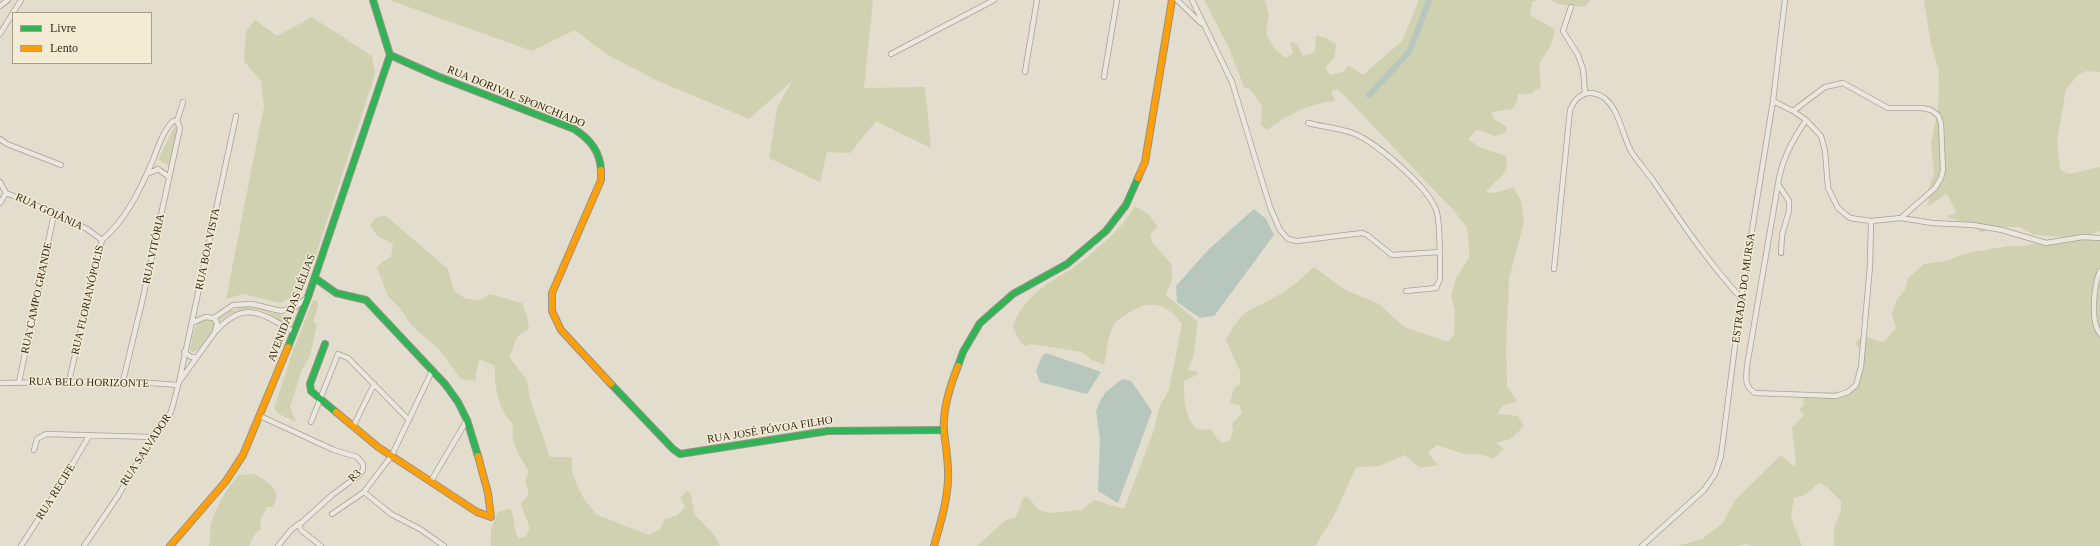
<!DOCTYPE html>
<meta charset="utf-8">
<style>
body{margin:0}
#map{position:relative;width:2100px;height:546px;overflow:hidden;background:#e2ddcd;font-family:"Times New Roman",serif}
canvas{display:block}
.legend{position:absolute;left:12px;top:12px;width:140px;height:52px;box-sizing:border-box;background:#f3ebd3;border:1px solid #a79e8b;margin:0;padding:5px 7px;list-style:none;font-size:12px;color:#352a1f}
.legend li{display:flex;align-items:center;gap:8px;height:20px}
.legend b{width:20px;border:1px solid #a79e8b}
</style>
<div id="map">
<canvas width="2100" height="546"></canvas>
<ul class="legend">
<li><b style="height:5px;background:#30b455"></b>Livre</li>
<li><b style="height:5px;background:#ff9f0a"></b>Lento</li>
</ul>
</div>
<script>
const ctx = document.querySelector('canvas').getContext('2d');
ctx.lineJoin = 'round';
function fillPath(path, color) {
  ctx.fillStyle = color;
  ctx.fill(path, 'evenodd');
}
function strokePath(path, color, width, dash) {
  ctx.strokeStyle = color;
  ctx.lineWidth = width;
  ctx.lineCap = dash ? 'butt' : 'round';
  ctx.setLineDash(dash || []);
  ctx.stroke(path);
}
function label(font, color, halo, rows, align = 'center') {
  ctx.font = font + ' "Times New Roman",serif';
  ctx.lineWidth = 3;
  ctx.setLineDash([]);
  ctx.textBaseline = 'middle';
  ctx.strokeStyle = halo;
  ctx.fillStyle = color;
  for (const [text, x, y, turn = 0] of rows) {
    ctx.save();
    ctx.translate(x, y);
    ctx.rotate((+turn || 0) * Math.PI / 180);
    ctx.textAlign = isNaN(turn) ? turn : align;
    if (halo) ctx.strokeText(text, 0, 0);
    ctx.fillText(text, 0, 0);
    ctx.restore();
  }
}
const green = new Path2D(`
 M389,0H873L864,88L925,87L931,148L876,121L850,153L827,152L820,182L769,158L777,108L792,81L749,119L658,81L606,54L575,30L532,51Z
 M1204,0H1265L1269,15L1266,34L1274,48L1285,58L1293,53L1290,41L1297,44L1303,56L1315,52L1316,35L1328,39L1336,44L1334,58L1325,68L1330,75L1345,71L1348,65L1363,75L1402,41L1419,0H1537L1532,2L1530,15L1555,30L1551,45L1539,64L1541,87L1530,94H1518L1516,104L1512,109L1491,112L1494,119L1507,127L1505,133L1495,136L1477,129L1468,139L1479,147L1506,156C1510,177 1497,177 1486,192L1496,193L1513,187L1521,201L1524,222L1509,279L1506,349L1507,386L1517,401L1503,406L1497,414L1518,416L1524,426L1511,439L1496,443L1504,449L1493,459L1480,454H1464L1437,445L1428,453L1438,465L1420,468L1405,455L1379,466L1356,467L1334,516L1315,546H977L1006,520L1016,517L1023,498L1027,496L1039,510L1051,513L1082,510L1094,500L1124,509L1154,430L1159,408L1169,390L1182,324C1166,303 1150,298 1127,314C1123,317 1117,320 1115,323C1108,332 1107,354 1104,365L1092,360L1082,352L1032,344L1025,346L1018,339L1013,325C1020,307 1036,290 1053,280C1060,275 1068,272 1074,267C1096,251 1122,229 1135,206L1149,215L1158,227L1150,234L1152,242L1172,265V279L1166,295L1198,322L1193,358L1188,370L1196,371L1199,374L1184,381C1184,399 1184,415 1196,429L1211,430L1217,439L1223,443L1230,440L1233,431L1232,424L1242,412L1239,405L1230,403L1234,388L1240,384V371L1226,340C1243,308 1246,313 1275,297C1289,290 1303,277 1314,267L1345,290L1379,304L1404,327L1448,342L1454,335L1455,310L1451,296L1456,278L1469,258V246L1467,228L1455,212L1338,89L1333,90L1331,94L1335,99L1334,101C1308,104 1287,115 1267,130L1261,125L1262,106L1250,89L1244,87L1229,48Z
 M1551,0H1591L1584,7L1558,4Z
 M1924,0H2100V72L2086,71L2078,75L2066,89L2057,142L2060,170L2069,174L2100,167V231L2084,236L2100,241V546H1834V527L1841,511V501L1827,487L1819,483L1805,495L1794,498L1791,517L1802,546H1751L1746,544L1735,546H1678L1702,539L1723,523L1735,500L1781,455L1793,466L1796,463L1792,428L1804,415L1799,410L1804,405L1803,399C1825,384 1862,405 1862,365C1862,357 1862,350 1856,345L1857,340L1865,336L1883,343L1896,328L1892,314L1896,301L1905,290L1908,278L1924,264L1946,261L1967,253L2009,246H2024L2067,237L2034,235L2020,227H1993L1981,233L1973,225L1948,217L1947,215L1955,214L1956,211L1947,194C1939,196 1935,205 1927,206L1929,200L1927,193L1934,174L1931,143L1938,111L1939,71L1931,44Z
 M312,17L372,56L375,74L309,276L294,296L280,303L243,294L226,299L264,106L261,81L244,61L246,32L255,20L277,36Z
 M175,125L179,127L171,161L168,165L158,160Z
 M385,215L448,269L454,291L466,299L480,300L490,294L522,303L527,316L529,329L518,336L509,357L527,380L530,399L550,457H572V472L577,485L584,499L597,515L649,535L660,529L665,519L678,515L685,507L680,497L687,491L691,494L694,514L714,535L720,546H491V530L498,512L510,508C516,518 512,530 519,538H524L530,529C528,520 523,513 521,503L529,494L525,481L529,472C519,453 511,446 513,424C498,408 494,387 495,366L479,359L475,381L461,379L439,349L412,326L400,308L388,296L377,268L382,262L391,257L393,244L378,236L370,226L375,218Z
 M313,300L318,301V307L313,322L317,324L310,356L302,369L290,407L296,422L279,414L274,408L293,351Z
 M246,306C260,307 273,314 287,316V322L283,323C262,306 242,303 220,321L218,320L230,311Z
 M206,319L214,322C216,330 200,352 192,352L190,349C193,337 193,322 206,319Z
 M255,474C268,484 283,488 273,507H267L260,520L261,530L255,533L249,546H209C211,537 209,526 213,518C220,502 226,488 239,475Z`);
const water = new Path2D(`
 M1254,209L1266,219L1274,235L1214,316L1200,318L1177,302L1176,286L1209,249Z
 M1046,353L1101,372L1087,394L1040,382L1036,371L1042,356Z
 M1122,379L1131,381L1152,411L1118,503L1098,491L1100,439L1096,411L1100,401L1106,392Z`);
const canal = new Path2D(`
 M1369,95L1410,51L1429,0`);
const street = new Path2D(`
 M1177,0L1201,23
 M1192,0L1232,82L1270,207L1280,230L1288,239L1297,241L1362,233L1367,235L1392,255L1440,252V279L1436,288L1406,291
 M0,6L8,0
 M1571,7L1563,31L1578,55L1583,69L1585,93
 M0,34L21,0
 M891,54L994,0
 M1025,72L1037,0
 M1104,77L1117,0
 M1773,101L1793,111L1806,120L1821,136L1825,151L1828,188L1838,208L1850,218L1871,221L1901,218L1932,223L1973,225L2002,230L2046,243L2083,237L2100,238
 M1793,111L1825,87L1843,83L1888,108H1922L1931,110L1938,115L1941,123L1943,170L1941,178L1935,188L1901,218
 M177,121L183,102
 M1308,123C1323,127 1341,128 1355,134C1377,143 1432,190 1437,213C1440,225 1439,240 1440,252
 M0,139L7,144L61,165
 M147,174L158,169L169,177
 M0,182L6,193L45,209L87,229L102,240
 M1778,184L1747,366C1746,378 1744,386 1755,393L1836,396L1848,392L1856,385L1861,367L1870,266L1871,221
 M0,203L6,193
 M1781,253L1782,235L1789,211V201L1778,184C1782,159 1792,141 1806,120
 M1554,269L1570,110C1576,95 1588,88 1603,97C1620,109 1622,136 1632,153C1639,163 1647,172 1654,182C1682,223 1708,262 1741,298
 M2100,271C2094,285 2090,321 2100,334
 M214,318L233,305L252,304L281,311L295,307L307,298
 M192,323L205,317L214,318
 M216,331C245,299 263,314 294,332
 M184,352L191,357H197
 M69,381L102,240C126,220 141,188 153,160C158,147 163,131 173,121H177L180,128L142,302L123,381
 M19,382L54,214
 M179,382L236,116
 M0,383L123,381L178,385
 M260,416L334,450L357,457L363,464V470L358,476L332,495L299,525L301,530L321,546
 M311,422L338,354L348,358L409,420
 M353,427L374,384
 M34,450L37,439L46,434L152,437
 M431,481L467,420
 M364,492L391,514L420,529L444,546
 M332,514L364,492L392,455L432,371
 M21,546L58,489L89,436
 M84,546L118,496L152,437L171,412L179,382L215,332L217,323L214,318
 M278,546L291,530L300,523
 M1642,546L1704,490L1715,474L1721,456L1741,298L1773,101L1785,0`);
const fast = new Path2D(`
 M373,0L390,55L437,76L574,129C590,139 600,151 601,170
 M315,278L336,293L366,300L445,384L458,402L467,420L478,456
 M325,344L310,384L311,391L336,412
 M288,347L308,297L390,55
 M958,366L963,352L980,323L1013,294L1067,264L1106,231L1126,205L1138,178
 M611,384L673,449L680,454L828,431L944,430`);
const slow = new Path2D(`
 M601,170V180L552,293V311L561,330L611,384
 M1138,178L1145,162L1172,0
 M336,412L378,447L477,512L491,517L488,493L478,456
 M170,546L226,481L243,455L288,347
 M934,546C940,524 947,503 948,480C949,464 946,448 944,432C942,410 950,386 958,366`);
const streetNames = [
 ["RUA DORIVAL SPONCHIADO",516,97,22],
 ["RUA GOIÂNIA",49,212,25],
 ["RUA VITÓRIA",154,249,-78],
 ["RUA BOA VISTA",208,249,-78],
 ["ESTRADA DO MURSA",1744,288,-82],
 ["RUA CAMPO GRANDE",37,298,-78],
 ["RUA FLORIANÓPOLIS",88,300,-77],
 ["AVENIDA DAS LÉLIAS",292,308,-69],
 ["RUA BELO HORIZONTE",89,383,1],
 ["RUA JOSÉ PÓVOA FILHO",770,430,-9],
 ["RUA SALVADOR",146,450,-57],
 ["R3",355,476,-45],
 ["RUA RECIFE",56,492,-58]
];
fillPath(green, '#d0d1b0');
fillPath(water, '#b8c7be');
strokePath(canal, '#b8c7be', 6);
strokePath(street, '#a8a296', 6);
strokePath(fast, '#979186', 8);
strokePath(slow, '#979186', 8);
strokePath(street, '#eae7de', 4.5);
strokePath(fast, '#30b455', 6);
strokePath(slow, '#ff9f0a', 6);
label('11px', '#352a1f', '#f3ebd3', streetNames);
</script>
